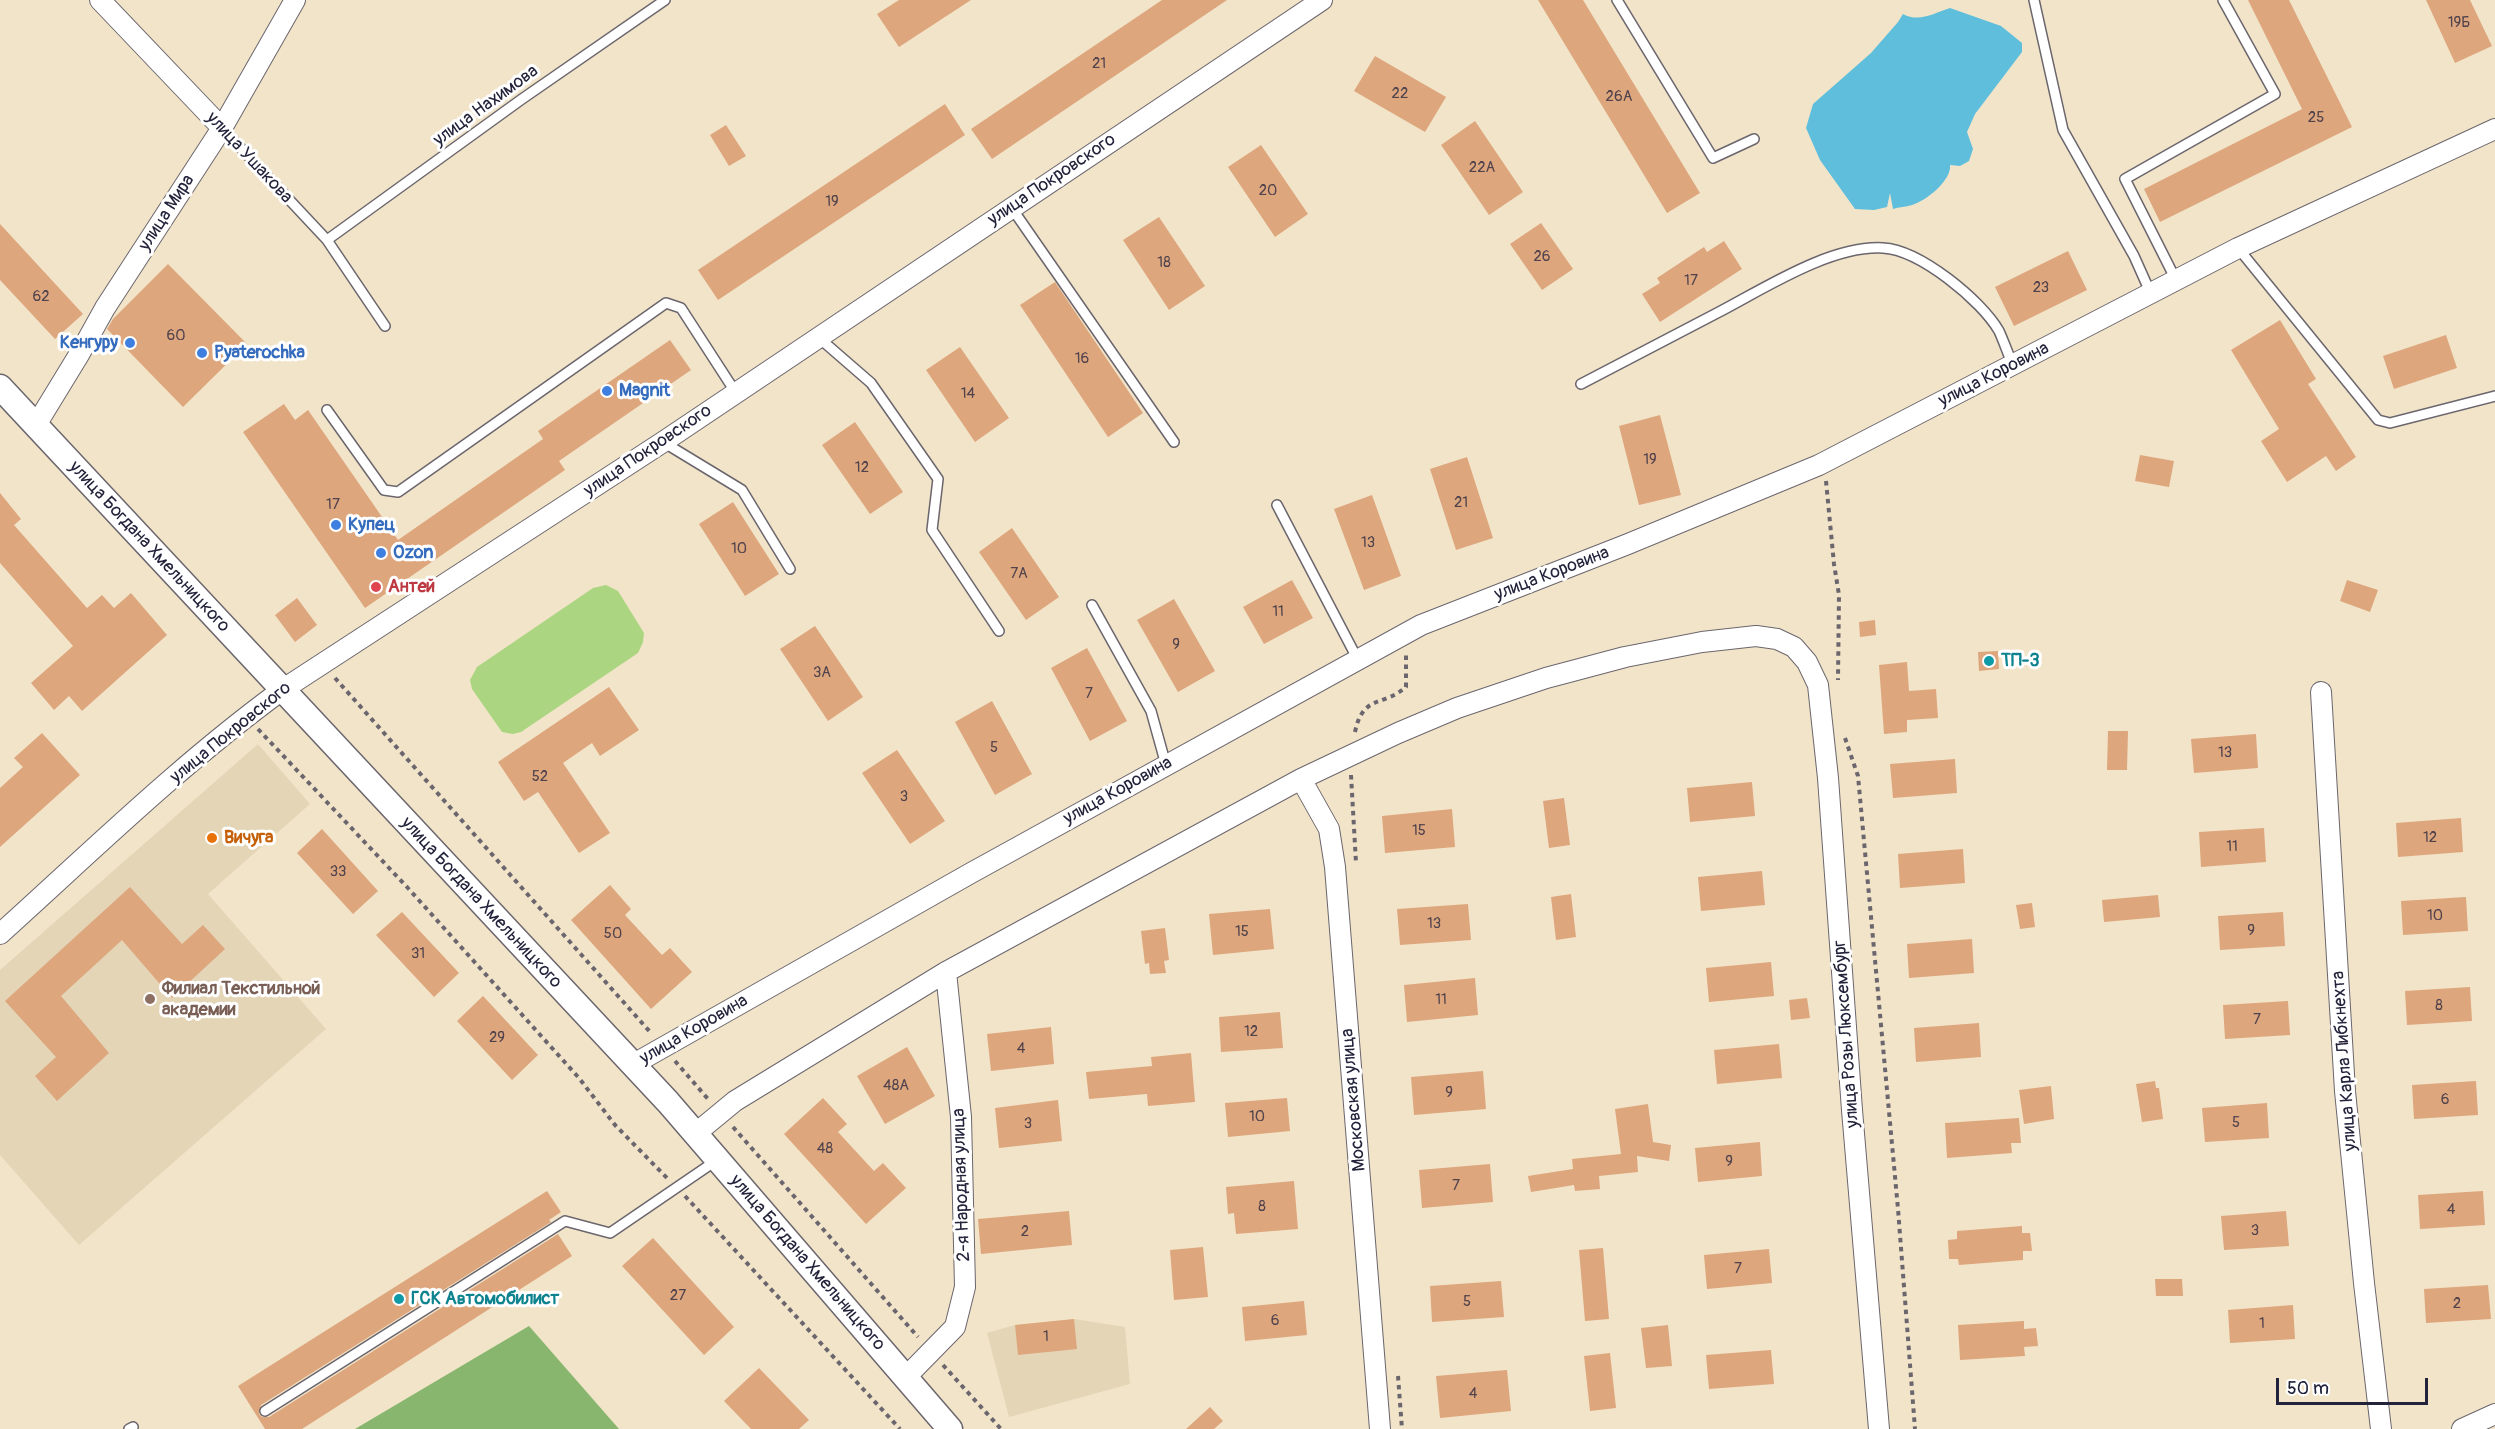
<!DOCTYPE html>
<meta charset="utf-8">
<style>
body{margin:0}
#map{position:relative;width:2495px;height:1429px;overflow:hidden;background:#f2e4c9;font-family:Pangolin,sans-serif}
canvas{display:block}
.scale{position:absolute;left:2276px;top:1378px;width:152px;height:27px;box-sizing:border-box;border:3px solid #22223b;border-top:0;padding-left:8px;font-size:18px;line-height:21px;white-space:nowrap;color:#22223b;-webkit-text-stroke:4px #fff;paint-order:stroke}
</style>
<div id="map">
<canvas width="2495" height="1429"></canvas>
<div class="scale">50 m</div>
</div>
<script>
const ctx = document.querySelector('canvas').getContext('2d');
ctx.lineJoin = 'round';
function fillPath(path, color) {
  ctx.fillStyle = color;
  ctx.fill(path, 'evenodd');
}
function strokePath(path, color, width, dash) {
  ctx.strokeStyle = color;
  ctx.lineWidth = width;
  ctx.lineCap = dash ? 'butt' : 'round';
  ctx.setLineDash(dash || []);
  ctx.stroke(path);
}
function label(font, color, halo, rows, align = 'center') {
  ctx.font = font + ' Pangolin,sans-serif';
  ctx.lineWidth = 6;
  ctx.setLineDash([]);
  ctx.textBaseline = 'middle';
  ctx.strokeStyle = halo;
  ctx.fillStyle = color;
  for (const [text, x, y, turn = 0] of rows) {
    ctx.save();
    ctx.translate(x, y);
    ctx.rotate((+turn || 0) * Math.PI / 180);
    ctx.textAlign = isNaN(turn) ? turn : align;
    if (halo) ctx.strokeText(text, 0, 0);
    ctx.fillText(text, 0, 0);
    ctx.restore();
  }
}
const built = new Path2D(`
 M258,744L310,804L208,894L326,1029L79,1245L0,1155V970Z
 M1074,1319L1125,1327L1130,1384L1009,1417L987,1333L1015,1325Z`);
const green = new Path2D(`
 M606,585L618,591L644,633L643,642L638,653L521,732L513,734L502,732L472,689L470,680L477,667L593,588Z`);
const forest = new Path2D(`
 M529,1326L619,1429H355Z`);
const water = new Path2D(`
 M1950,8L2001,26L2022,43V52L1975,114L1967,132L1973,149L1969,161L1960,166L1950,165C1952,180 1926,201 1912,205C1906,207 1899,207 1893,209L1890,193L1887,207L1874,210L1855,209L1820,160L1806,128L1813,104L1871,53L1898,22L1903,14C1919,23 1934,13 1950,8Z`);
const building = new Path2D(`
 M899,0H971L899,47L877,14Z
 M1162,0H1227L992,159L971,129Z
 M1538,0H1583L1700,193L1667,213Z
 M2248,0H2289L2352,127L2160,222L2144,189L2302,109Z
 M2426,0H2470L2492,46L2455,63Z
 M1375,56L1446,97L1425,132L1354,91Z
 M945,104L965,135L718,300L698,270Z
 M1475,121L1523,192L1489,215L1441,145Z
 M726,125L746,156L729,166L710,135Z
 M1261,145L1308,214L1275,237L1228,167Z
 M1159,217L1205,286L1169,310L1123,240Z
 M1541,223L1573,269L1542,290L1510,244Z
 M0,224L83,314L55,339L0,280Z
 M1724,241L1742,269L1660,322L1642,294L1660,283L1657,278L1704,247L1707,252Z
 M2068,251L2087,290L2014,326L1995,287Z
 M168,264L247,344L183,407L107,329L113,319Z
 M1055,282L1143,413L1108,437L1020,305Z
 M2280,320L2316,379L2308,384L2356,457L2336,471L2326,456L2287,482L2261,441L2279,429L2231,350Z
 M2446,335L2457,368L2394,389L2383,356Z
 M670,340L691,370L559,461L565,470L365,608L243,432L284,404L295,420L308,410L398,540L543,439L538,431Z
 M960,347L1009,418L975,442L926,370Z
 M1660,415L1681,495L1639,505L1619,426Z
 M855,422L903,492L870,514L822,445Z
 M2140,455L2174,461L2169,487L2135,481Z
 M1467,457L1493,538L1456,550L1430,469Z
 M0,493L21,519L14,525L87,608L102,595L114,608L131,593L167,635L82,711L69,696L54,710L31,683L73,646L0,563Z
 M1372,495L1401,576L1364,590L1334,509Z
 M733,502L779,574L745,596L699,524Z
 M1012,528L1059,597L1026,620L979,552Z
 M1292,580L1313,618L1264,644L1243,607Z
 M2347,580L2378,590L2370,612L2340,601Z
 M297,598L317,625L295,642L275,615Z
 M1174,599L1215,671L1178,692L1137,620Z
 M1875,620L1876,635L1860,637L1859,622Z
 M815,626L863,697L828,721L780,649Z
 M1087,648L1127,721L1090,741L1051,668Z
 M1998,651L1999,669L1979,671L1978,652Z
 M1907,662L1909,691L1936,689L1938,718L1907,720V732L1884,734L1879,665Z
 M609,687L639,730L600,756L592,743L563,763L610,833L579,853L538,792L524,801L498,762Z
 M992,701L1032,774L995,795L955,722Z
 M2108,731H2128L2127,770H2107Z
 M42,733L80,775L0,847V788L23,767L14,758Z
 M2256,734L2258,768L2194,773L2191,739Z
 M897,750L945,821L910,844L862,773Z
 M1955,759L1957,793L1893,798L1890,764Z
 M1752,782L1755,816L1690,822L1687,788Z
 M1564,798L1570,845L1549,848L1543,801Z
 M1452,809L1455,847L1385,853L1382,816Z
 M2461,818L2463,852L2398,857L2396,823Z
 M2264,828L2266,862L2201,867L2199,832Z
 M322,829L378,891L353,914L297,853Z
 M1963,849L1965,883L1900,888L1898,854Z
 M1762,871L1765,905L1701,911L1698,877Z
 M610,885L631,909L625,915L662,955L670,948L692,972L651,1009L571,920Z
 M130,887L182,944L203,925L225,949L172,998L122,940L61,996L109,1053L57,1101L35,1076L56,1057L5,1001Z
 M1571,894L1576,937L1556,940L1551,897Z
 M2158,895L2160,917L2104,922L2102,900Z
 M2466,897L2468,931L2403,935L2401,901Z
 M2032,903L2035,927L2020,929L2016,905Z
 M1468,904L1471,940L1400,945L1397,909Z
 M1270,909L1274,949L1213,955L1209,914Z
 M402,912L459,973L434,997L376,935Z
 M2283,912L2285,946L2220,950L2218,916Z
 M1165,928L1169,960L1164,961L1166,973L1150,974L1149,963L1145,964L1141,931Z
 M1972,939L1974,973L1909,978L1907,944Z
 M1771,962L1774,996L1709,1002L1706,968Z
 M1475,978L1478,1015L1407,1022L1404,985Z
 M2470,987L2472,1021L2407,1025L2405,991Z
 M483,996L538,1055L512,1080L457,1021Z
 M1807,998L1810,1018L1791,1020L1789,1000Z
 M2288,1001L2290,1035L2225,1039L2223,1005Z
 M1280,1012L1283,1048L1221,1052L1219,1017Z
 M1979,1023L1981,1057L1916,1062L1914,1028Z
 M1051,1027L1054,1064L991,1071L987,1034Z
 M1779,1044L1782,1078L1717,1084L1714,1050Z
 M907,1047L935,1096L885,1124L857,1076Z
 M1191,1053L1195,1102L1148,1106L1147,1094L1089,1099L1086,1072L1152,1066L1151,1057Z
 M1483,1071L1486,1109L1414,1115L1411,1077Z
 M2155,1081L2156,1088H2159L2163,1119L2142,1122L2136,1084Z
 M2476,1081L2478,1115L2414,1119L2412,1085Z
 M2051,1086L2054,1119L2024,1124L2019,1090Z
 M823,1098L847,1124L838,1132L874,1171L883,1163L906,1188L866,1224L784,1134Z
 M1287,1098L1290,1131L1228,1137L1225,1103Z
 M1058,1100L1062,1141L999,1148L995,1108Z
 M2267,1103L2269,1138L2205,1142L2202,1108Z
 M1648,1104L1653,1142L1671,1145L1669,1161L1637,1156L1638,1172L1599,1176L1600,1189L1575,1191L1574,1185L1531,1192L1528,1176L1573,1169L1572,1159L1621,1154L1615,1109Z
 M2019,1118L2021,1143H2011L2012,1153L1947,1158L1945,1123Z
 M1760,1142L1762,1176L1698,1182L1695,1148Z
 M1490,1164L1493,1202L1422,1208L1419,1170Z
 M1294,1181L1298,1229L1236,1234L1234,1213L1228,1214L1226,1187Z
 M547,1191L561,1212L549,1220L551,1222L261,1405L259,1414L262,1417H269L558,1234L572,1256L302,1429H265L238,1386Z
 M2483,1191L2485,1225L2420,1229L2418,1195Z
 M1069,1211L1072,1245L981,1254L978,1219Z
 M2286,1211L2289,1246L2224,1250L2221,1216Z
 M2022,1226V1233H2030L2032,1251H2023V1260L1959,1265L1958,1259H1949L1948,1240L1957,1239V1231Z
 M653,1238L734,1327L704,1355L622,1266Z
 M1203,1247L1208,1297L1174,1300L1170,1250Z
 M1603,1248L1609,1319L1585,1321L1579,1250Z
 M1769,1249L1772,1283L1707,1289L1704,1255Z
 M2155,1279H2182L2183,1296H2156Z
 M1501,1281L1504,1317L1432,1322L1430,1286Z
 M2488,1285L2491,1319L2426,1323L2424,1289Z
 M1304,1301L1307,1335L1245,1341L1242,1307Z
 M2293,1305L2295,1339L2230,1343L2228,1310Z
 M1074,1319L1077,1349L1018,1355L1015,1325Z
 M2024,1321V1329L2036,1328L2038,1346L2024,1347L2025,1356L1960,1360L1958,1325Z
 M1668,1325L1672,1366L1646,1368L1641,1328Z
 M1771,1350L1774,1384L1709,1389L1706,1355Z
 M1610,1353L1616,1408L1590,1411L1584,1356Z
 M759,1368L809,1420L799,1429H751L724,1401Z
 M1507,1370L1511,1411L1440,1418L1436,1376Z
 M1210,1407L1223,1421L1214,1429H1186Z`);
const path = new Path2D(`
 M1826,481L1834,564L1839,595L1838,680
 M335,678L651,1033
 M258,729L407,887L579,1078L615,1125L667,1178
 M1355,732C1363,694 1383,707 1406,687V654
 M1845,738L1858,776L1898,1209L1915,1429
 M1351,775L1356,863
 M675,1061L708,1099
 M733,1127L918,1337
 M685,1196L900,1429
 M943,1365L1001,1429
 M1398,1376L1402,1429`);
const service = new Path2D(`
 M1617,0L1713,158L1754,139
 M2034,0L2063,130L2134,256L2151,294
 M222,128L327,240L385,326
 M1011,207L1174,442
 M327,240L522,99L665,0
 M2238,248L2378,420L2390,423L2495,396
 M2176,280L2125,179L2275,94L2223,0
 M818,337L871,383L938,479L932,530L999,631
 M1581,384C1627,360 1673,336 1719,312C1765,288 1831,245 1883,248C1920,250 1981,300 1999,331C2004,342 2008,354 2013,365
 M327,410L384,490L398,492L666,303L681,308L736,393
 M663,442L742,490L790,569
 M1277,505L1358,660
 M1092,605L1151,711L1166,765
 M265,1411L565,1221L610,1233L717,1160
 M129,1429L133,1427`);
const minor = new Path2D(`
 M100,0L222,128
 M36,425L80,353L105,308L222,128L295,0
 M2321,692L2345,1091L2364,1283L2381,1429
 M1301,779L1329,829L1335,867L1380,1429
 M0,934C92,851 182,763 282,690L663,442L1322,0
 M632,1065L971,873L1421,625L1628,544L1819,465L2238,248L2495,129
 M695,1134L735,1101L946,972L1301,779L1398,733L1457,708L1546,678L1625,657L1702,642L1756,636L1777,639L1794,647L1807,662L1818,685L1828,778L1852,1110L1879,1429
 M906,1377L955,1327L965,1287L961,1117L946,972
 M2462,1429L2495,1414`);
const tertiary = new Path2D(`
 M0,387L668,1102L950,1429`);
const markers = [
 [130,343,6,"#3f7fe0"],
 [202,353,6,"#3f7fe0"],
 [607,391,6,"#3f7fe0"],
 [336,525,6,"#3f7fe0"],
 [381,553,6,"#3f7fe0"],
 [376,587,6,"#e0444e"],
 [1989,661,6,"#0f9aa8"],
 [212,838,6,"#e8710a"],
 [150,999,6,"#8d6e63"],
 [399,1299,6,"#0f9aa8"]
];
const numberNames = [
 ["19Б",2459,23],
 ["21",1099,64],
 ["22",1400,94],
 ["26А",1619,97],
 ["25",2316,118],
 ["22А",1482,168],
 ["20",1268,191],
 ["19",832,202],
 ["26",1542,257],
 ["18",1164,263],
 ["17",1691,281],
 ["23",2041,288],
 ["62",41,297],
 ["60",176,336],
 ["16",1082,359],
 ["14",968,394],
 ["19",1650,460],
 ["12",862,468],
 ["21",1461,503],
 ["17",333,505],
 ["13",1368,543],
 ["10",739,549],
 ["7А",1019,574],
 ["11",1278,612],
 ["9",1176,645],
 ["3А",822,673],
 ["7",1089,694],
 ["5",994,748],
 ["13",2225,753],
 ["52",540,777],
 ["3",904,797],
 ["15",1419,831],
 ["12",2430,838],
 ["11",2232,847],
 ["33",338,872],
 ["10",2435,916],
 ["13",1434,924],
 ["9",2251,931],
 ["15",1242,932],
 ["50",613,934],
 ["31",418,954],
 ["11",1441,1000],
 ["8",2439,1006],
 ["7",2257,1020],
 ["12",1251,1032],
 ["29",497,1038],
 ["4",1021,1049],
 ["48А",896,1086],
 ["9",1449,1093],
 ["6",2445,1100],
 ["10",1257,1117],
 ["5",2236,1123],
 ["3",1028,1124],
 ["48",825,1149],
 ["9",1729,1162],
 ["7",1456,1186],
 ["8",1262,1207],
 ["4",2451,1210],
 ["3",2255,1231],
 ["2",1025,1232],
 ["7",1738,1269],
 ["27",678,1296],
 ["5",1467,1302],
 ["2",2457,1304],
 ["6",1275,1321],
 ["1",2262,1324],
 ["1",1046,1337],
 ["4",1473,1394]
];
const streetNames = [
 ["улица Нахимова",486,106,-36],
 ["улица Ушакова",249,158,47],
 ["улица Покровского",1052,180,-34],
 ["улица Мира",167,213,-57],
 ["улица Коровина",1994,375,-27],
 ["улица Покровского",648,451,-34],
 ["улица Богдана Хмельницкого",149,547,47],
 ["улица Коровина",1552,574,-21],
 ["улица Покровского",231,733,-39],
 ["улица Коровина",1118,791,-29],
 ["улица Богдана Хмельницкого",481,903,47],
 ["улица Коровина",694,1030,-30],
 ["улица Розы Люксембург",1847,1034,-94],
 ["улица Карла Либкнехта",2345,1061,-94],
 ["Московская улица",1354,1100,-95],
 ["2-я Народная улица",962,1185,-92],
 ["улица Богдана Хмельницкого",807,1263,49]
];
const shopNames = [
 ["Кенгуру",118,343,"right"],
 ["Pyaterochka",214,353],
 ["Magnit",619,391],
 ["Купец",348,525],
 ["Ozon",393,553]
];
const healthNames = [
 ["Антей",388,587]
];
const cultureNames = [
 ["ТП-3",2001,661],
 ["ГСК Автомобилист",411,1299]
];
const foodNames = [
 ["Вичуга",224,838]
];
const educationNames = [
 ["Филиал Текстильной",162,989],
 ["академии",162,1010]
];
fillPath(built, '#e4d5b7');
fillPath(green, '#abd580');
fillPath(forest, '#88b66e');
fillPath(water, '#5ebedc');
fillPath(building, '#dda67d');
strokePath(service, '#6b666d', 12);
strokePath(minor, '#6b666d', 22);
strokePath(tertiary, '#6b666d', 27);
strokePath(path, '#6b666d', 4, [4.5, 4.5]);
strokePath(service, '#fff', 9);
strokePath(minor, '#fff', 20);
strokePath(tertiary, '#fff', 24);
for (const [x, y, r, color] of markers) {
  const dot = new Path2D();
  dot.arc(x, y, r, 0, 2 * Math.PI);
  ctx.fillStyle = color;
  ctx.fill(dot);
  strokePath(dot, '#fff', 2);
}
label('15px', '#51434c', null, numberNames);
label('18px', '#22223b', '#fff', streetNames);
label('bold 18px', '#366cbe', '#fff', shopNames, 'left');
label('bold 18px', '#be3a42', '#fff', healthNames, 'left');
label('bold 18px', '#0d838f', '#fff', cultureNames, 'left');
label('bold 18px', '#c56008', '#fff', foodNames, 'left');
label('bold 18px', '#785e54', '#fff', educationNames, 'left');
</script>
